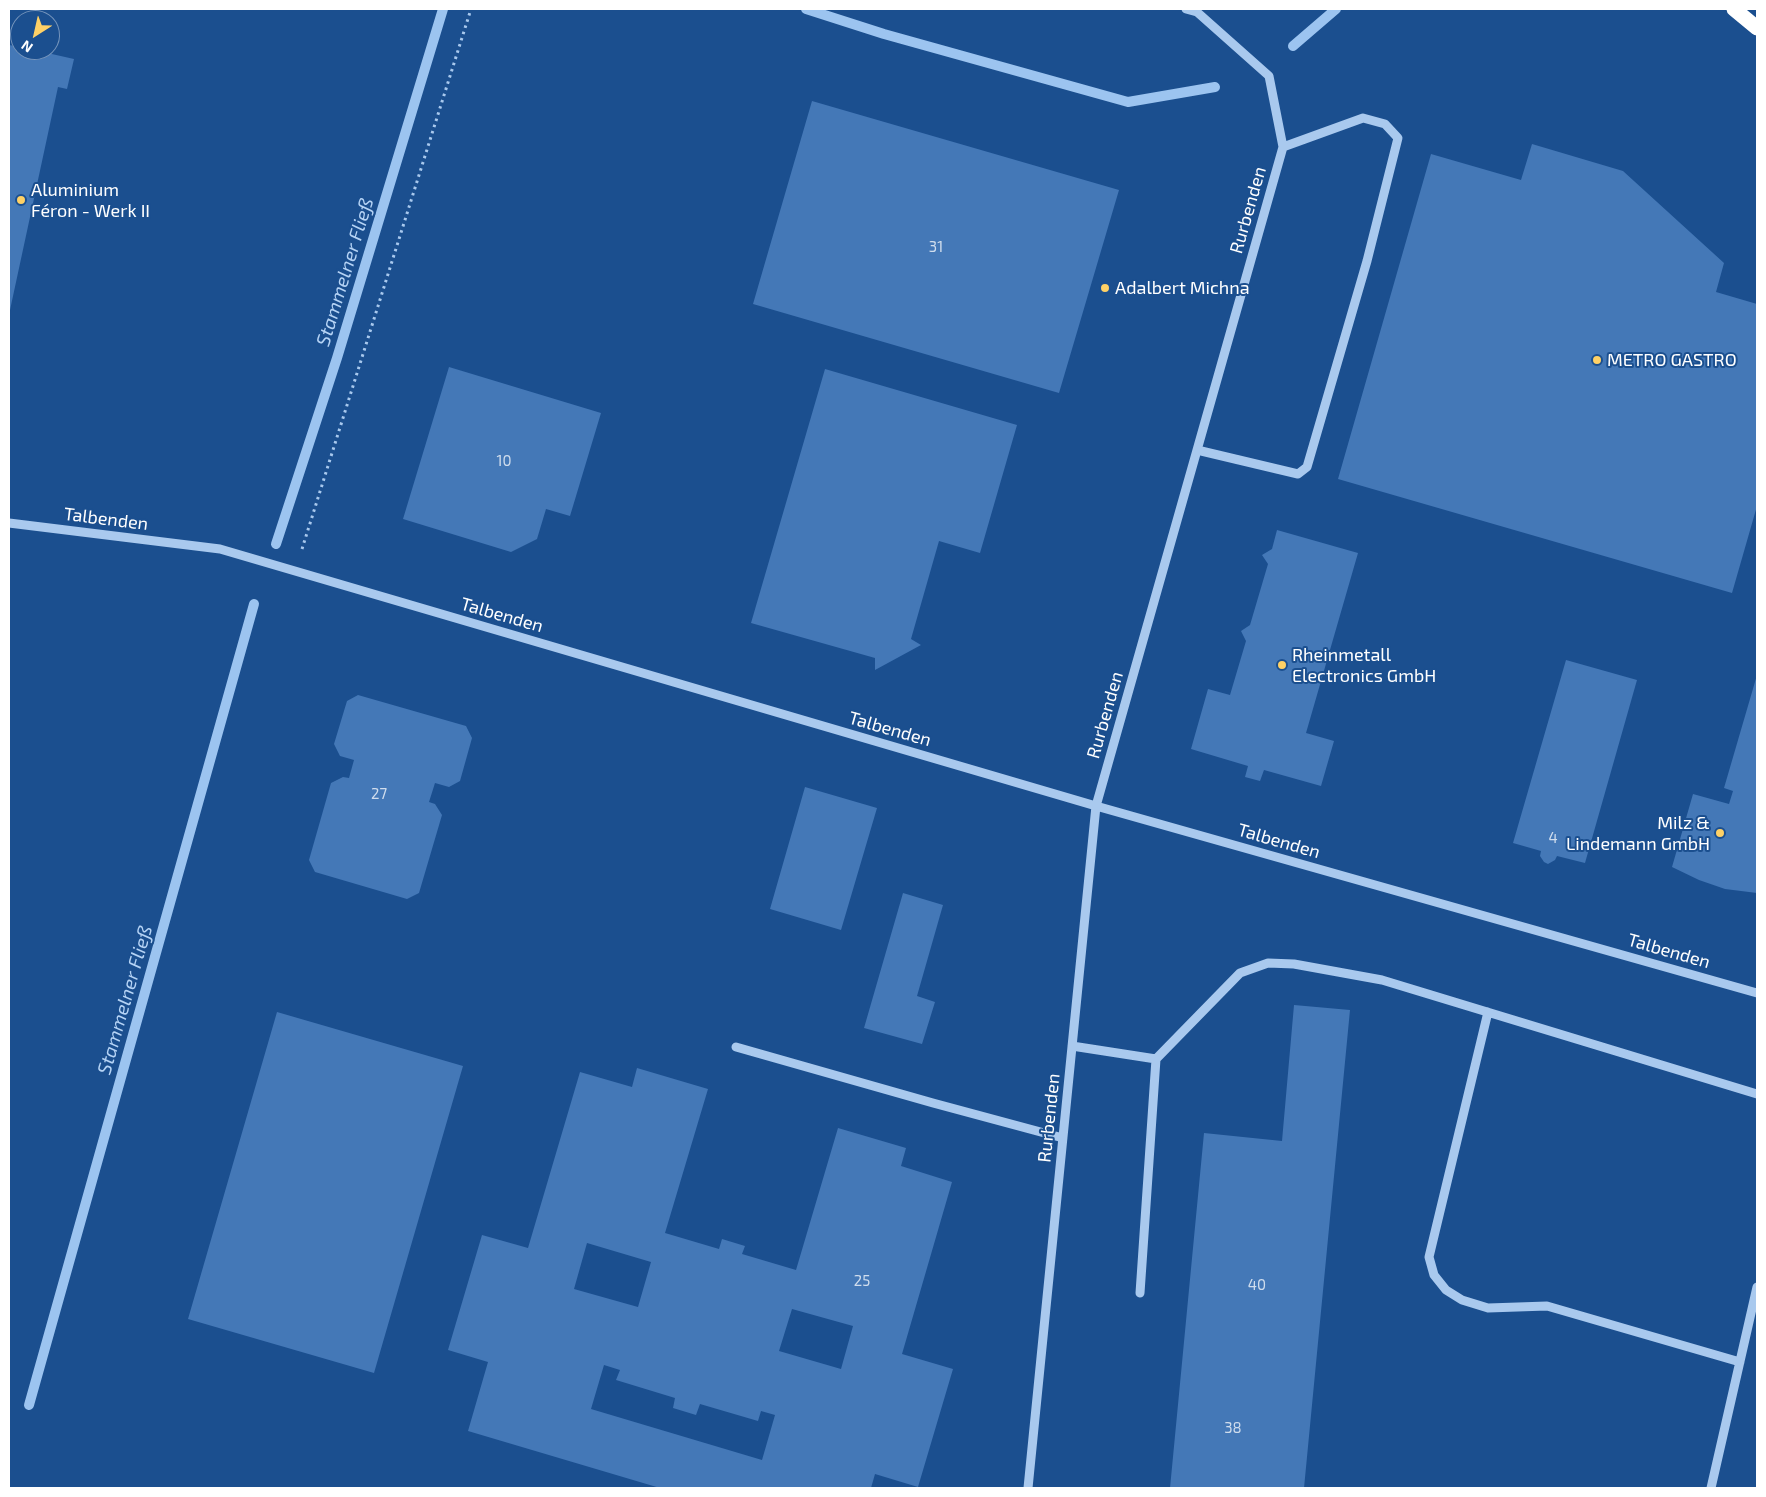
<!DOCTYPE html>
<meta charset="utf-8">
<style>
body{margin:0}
#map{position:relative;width:1766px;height:1497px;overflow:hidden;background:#1b4f8f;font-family:"Exo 2",sans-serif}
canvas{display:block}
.frame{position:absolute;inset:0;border:10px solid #fff;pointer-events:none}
.north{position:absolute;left:10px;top:10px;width:50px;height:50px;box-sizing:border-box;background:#1b4f8f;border:1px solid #7695bc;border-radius:50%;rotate:215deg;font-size:14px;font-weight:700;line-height:20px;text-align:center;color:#fff}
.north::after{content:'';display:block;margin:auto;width:18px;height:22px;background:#ffd166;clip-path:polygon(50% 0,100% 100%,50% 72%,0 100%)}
</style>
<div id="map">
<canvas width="1766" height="1497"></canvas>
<div class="frame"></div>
<div class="north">N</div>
</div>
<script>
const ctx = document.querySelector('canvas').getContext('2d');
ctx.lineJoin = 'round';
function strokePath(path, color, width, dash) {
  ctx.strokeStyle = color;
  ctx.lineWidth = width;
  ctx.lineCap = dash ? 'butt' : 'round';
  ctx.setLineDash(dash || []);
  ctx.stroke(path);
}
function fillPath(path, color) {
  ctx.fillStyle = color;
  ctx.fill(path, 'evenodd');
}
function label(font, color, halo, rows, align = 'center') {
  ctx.font = font + ' "Exo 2",sans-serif';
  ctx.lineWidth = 4;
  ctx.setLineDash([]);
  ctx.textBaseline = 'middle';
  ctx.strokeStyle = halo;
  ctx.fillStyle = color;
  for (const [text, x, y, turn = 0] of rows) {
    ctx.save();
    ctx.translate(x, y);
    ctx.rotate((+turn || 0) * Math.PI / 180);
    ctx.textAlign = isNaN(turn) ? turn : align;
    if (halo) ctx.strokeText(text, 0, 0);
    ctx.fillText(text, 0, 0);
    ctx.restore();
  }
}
const stream = new Path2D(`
 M806,9L884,34L1128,102L1215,87
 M1293,46L1336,9
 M276,544L337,358L443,9
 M29,1405L254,604`);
const building = new Path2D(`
 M9,45L20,47V50H34L74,59L67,89L58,87L10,310Z
 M812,101L1119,190L1059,393L753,304Z
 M1532,144L1623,171L1724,263L1716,292L1757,304V506L1732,593L1338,479L1431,154L1521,180Z
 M449,367L601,413L570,516L546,509L537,539L511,552L403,519Z
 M825,369L1017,425L980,553L939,541L911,639L921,645L875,670V658L751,623Z
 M1277,530L1358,553L1306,733L1334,741L1321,786L1264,770L1260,781L1245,777L1248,766L1191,749L1208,689L1230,695L1246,641L1241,631L1250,625L1268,564L1262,555L1272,549Z
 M1566,660L1637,680L1585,863L1557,856L1555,860L1548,864L1544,862L1540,856L1541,851L1513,843Z
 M1757,675V893L1725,889L1699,880L1672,867L1693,794L1729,804L1733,791L1724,788Z
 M358,695L466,726L472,738L460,781L449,787L435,783L429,802L435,804L442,815L419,893L407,899L315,872L309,860L331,783L343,777L349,778L354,760L340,756L334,744L347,701Z
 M805,787L877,808L841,930L770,909Z
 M903,893L943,905L917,996L935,1002L922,1044L864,1028Z
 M1294,1005L1350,1010L1304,1488H1170L1204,1133L1282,1141Z
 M277,1012L463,1066L374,1373L188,1319Z
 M637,1068L708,1089L665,1233L719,1249L722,1239L745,1246L742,1254L796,1270L838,1128L906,1148L901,1166L952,1182L902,1354L953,1369L918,1487L875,1474L871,1488H660L468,1431L488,1362L448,1350L482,1235L528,1248L580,1072L632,1087ZM587,1243L651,1262L638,1307L574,1289ZM792,1309L853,1326L841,1369L779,1351ZM604,1365L620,1370L616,1380L675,1398L673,1408L696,1415L700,1404L758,1421L761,1411L775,1415L762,1460L591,1409Z`);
const path = new Path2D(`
 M302,549L471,9`);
const minor = new Path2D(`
 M1197,450L1298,474L1307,467L1367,261L1398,138L1385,124L1363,118L1283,147
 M9,523L220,549L1096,806L1757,993
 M1488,1012L1429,1257L1434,1275L1446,1290L1462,1300L1488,1308L1547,1306L1740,1362
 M1072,1046L1156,1059
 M736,1047L933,1103L1063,1138
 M1140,1293L1156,1059L1240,973L1268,963L1294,964L1382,980L1757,1094
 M1028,1488L1096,806L1283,147L1269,76L1197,12L1186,9
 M1711,1488L1757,1287`);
const highway = new Path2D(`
 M1734,9L1757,28`);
const markers = [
 [21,200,5,"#ffd166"],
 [1105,288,5,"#ffd166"],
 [1597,360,5,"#ffd166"],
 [1282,665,5,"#ffd166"],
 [1720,833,5,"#ffd166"]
];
const numberNames = [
 ["31",936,247],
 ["10",504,461],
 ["27",379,794],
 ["4",1553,838],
 ["25",862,1281],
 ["40",1257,1285],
 ["38",1233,1428]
];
const poiNames = [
 ["Aluminium",31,190],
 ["Féron - Werk II",31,211],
 ["Adalbert Michna",1115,288],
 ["METRO GASTRO",1607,360],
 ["Rheinmetall",1292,655],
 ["Electronics GmbH",1292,676],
 ["Milz &",1710,823,"right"],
 ["Lindemann GmbH",1710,844,"right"]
];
const streetNames = [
 ["Rurbenden",1248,210,-74],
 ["Talbenden",106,519,7],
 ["Talbenden",502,615,16],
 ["Rurbenden",1105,715,-74],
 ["Talbenden",890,729,16],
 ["Talbenden",1279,841,16],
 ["Talbenden",1669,951,16],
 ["Rurbenden",1049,1118,-84]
];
const waterNames = [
 ["Stammelner Fließ",345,272,-73],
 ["Stammelner Fließ",125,1000,-74]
];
strokePath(stream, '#9cc4f0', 10);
fillPath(building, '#4478b7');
strokePath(path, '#a9c9ee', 3, [2.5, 4]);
strokePath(minor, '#a9c9ee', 9);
strokePath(highway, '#fff', 15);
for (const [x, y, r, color] of markers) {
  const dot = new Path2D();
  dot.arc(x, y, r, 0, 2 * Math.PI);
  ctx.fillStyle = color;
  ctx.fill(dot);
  strokePath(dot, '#1b4f8f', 2);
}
label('15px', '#d0dded', null, numberNames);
label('18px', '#fff', '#1b4f8f', poiNames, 'left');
label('18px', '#fff', '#1b4f8f', streetNames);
label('italic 19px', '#b5d3f5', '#1b4f8f', waterNames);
</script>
